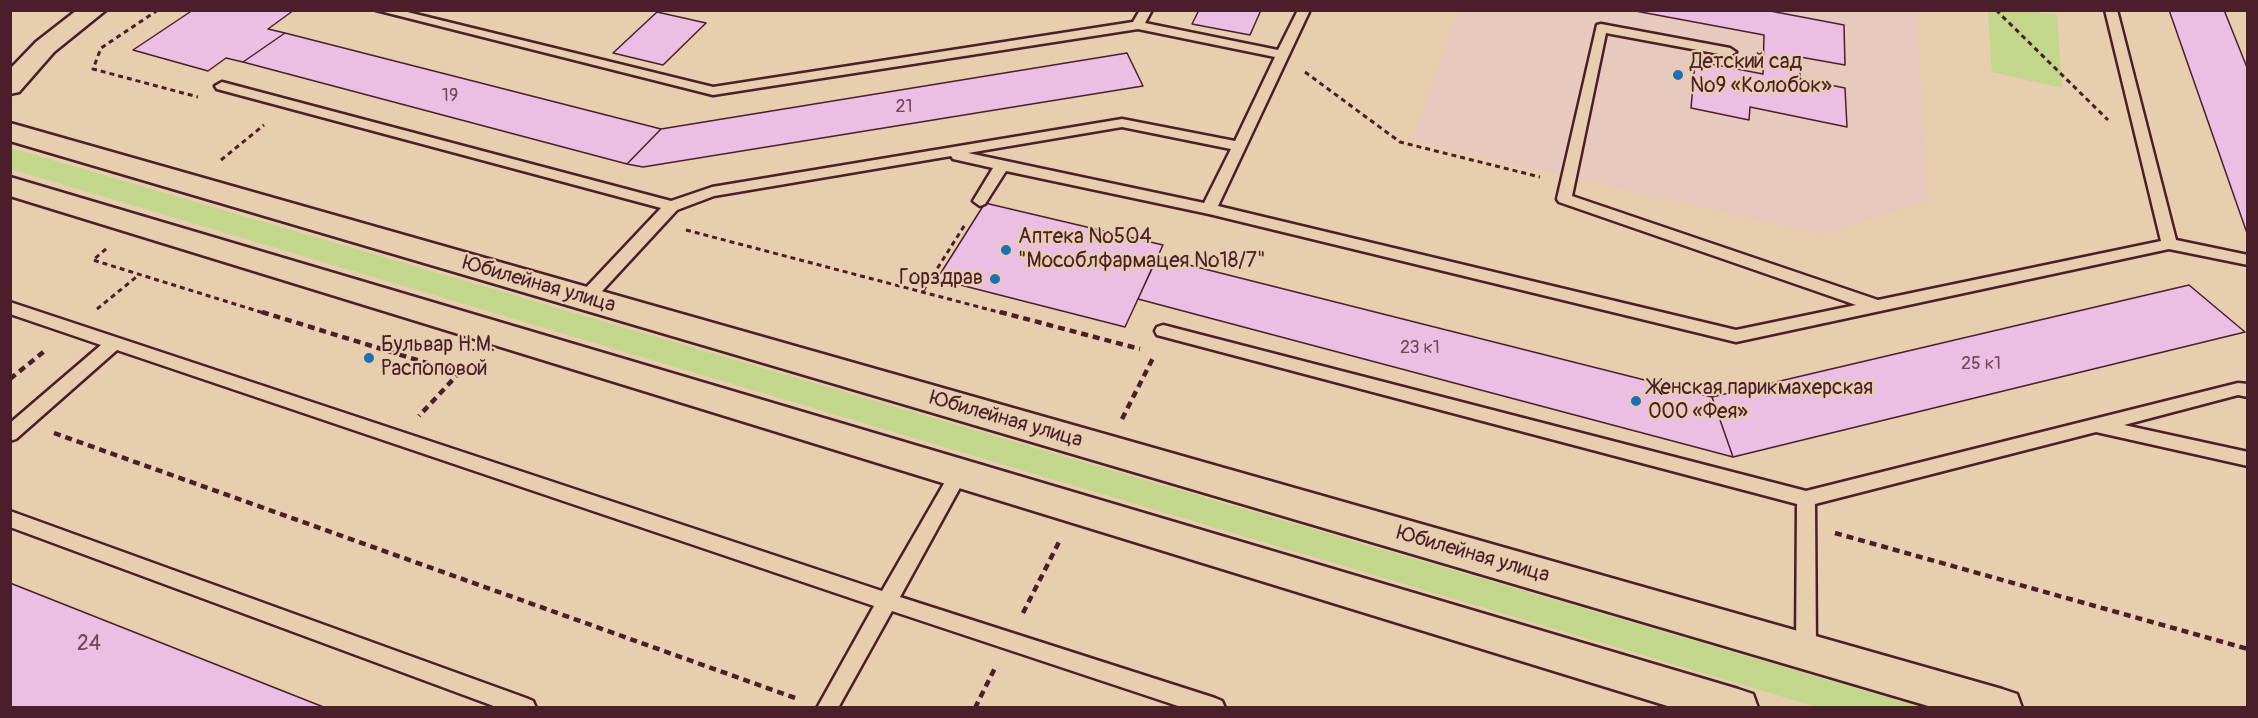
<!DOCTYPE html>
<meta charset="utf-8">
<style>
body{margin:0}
#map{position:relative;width:2258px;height:718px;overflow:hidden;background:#e6ceae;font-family:Pangolin,sans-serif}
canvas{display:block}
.frame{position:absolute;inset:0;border:12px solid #4a1f2b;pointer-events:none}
</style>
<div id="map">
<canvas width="2258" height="718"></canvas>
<div class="frame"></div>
</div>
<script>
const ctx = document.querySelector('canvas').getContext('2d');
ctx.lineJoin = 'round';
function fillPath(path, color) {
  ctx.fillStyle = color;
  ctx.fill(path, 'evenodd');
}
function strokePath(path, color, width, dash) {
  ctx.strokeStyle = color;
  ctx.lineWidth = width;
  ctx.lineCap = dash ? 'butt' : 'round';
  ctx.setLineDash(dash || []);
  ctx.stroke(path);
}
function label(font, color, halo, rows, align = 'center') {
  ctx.font = font + ' Pangolin,sans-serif';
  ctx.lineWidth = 4.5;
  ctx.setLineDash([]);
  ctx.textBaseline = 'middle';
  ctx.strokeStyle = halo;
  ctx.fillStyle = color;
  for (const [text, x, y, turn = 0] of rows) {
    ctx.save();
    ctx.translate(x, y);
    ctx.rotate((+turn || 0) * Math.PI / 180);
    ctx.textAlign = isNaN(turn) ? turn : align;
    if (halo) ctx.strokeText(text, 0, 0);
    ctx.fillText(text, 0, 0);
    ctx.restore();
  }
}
const built = new Path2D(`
 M1459,11H1917L1927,201L1820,234L1412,140Z`);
const green = new Path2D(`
 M1988,11H2031L2057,15L2062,88L1992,72Z
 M11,148L18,150L1920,707H1817L11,169Z`);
const building = new Path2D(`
 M193,10H294L268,29L285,33L243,62L226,58L208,71L133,50Z
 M1199,10H1261L1250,35L1192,24Z
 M1630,10H1765L1844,25L1845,65L1800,57V79L1845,88L1847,127L1750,107L1749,120L1691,108L1695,61L1763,74L1764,35Z
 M2169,10H2224L2248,70V236Z
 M657,12L706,23L663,65L613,53Z
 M285,33L661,129L627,164L243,62Z
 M1127,53L1143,86L643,167L627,164L661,129Z
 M985,203L1163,245L1125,327L937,279Z
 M1157,257L1712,397L1733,457L1138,299Z
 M2189,285L2245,332L1733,457L1712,397Z
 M10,583L326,708H10Z`);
const pathFar1 = new Path2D(`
 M158,10L101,48L93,69L198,97
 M1996,10L2108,120
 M1305,72L1400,142L1540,177
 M221,160L264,125
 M686,230L1006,314
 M106,249L93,260L267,314
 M923,291L966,223
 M97,309L140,274`);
const path = new Path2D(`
 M262,312L459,373L419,416
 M1000,312L1140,349
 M10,379L47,349
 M1122,419L1154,356
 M54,433L798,699
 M1835,533L2248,649
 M1023,613L1060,540
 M975,708L995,668`);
const lane = new Path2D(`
 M376,10H399L713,87L1133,22L1140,10H1152L1145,23L1278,50L1298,10H1310L1218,206L1736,330L1856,305L1559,202L1557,199L1597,25L1601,24L1730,48L1736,52L1730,56L1606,33L1572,196L1878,300L2161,241L2105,10H2117L2176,240L2248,255V265L2169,249L1736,342L1209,214L1006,171L985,204L980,206L973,201L993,168L953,159L951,156L714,196L677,210L591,303H579L577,299L579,295L661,208L217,89L215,86L222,82L671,201L712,187L1122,119L1235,141L1275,57L1138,29L713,95ZM1122,127L1231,149L1204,203L968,153Z
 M10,302L882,591L953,468L959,466L965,468L968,473L900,597L1215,698L1222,701L1225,708H1184L892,611L838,708H817L874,606L117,350L16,439L10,441V423L101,345L10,314Z
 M1163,325L1806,491L2238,383L2248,384V397L2238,395L2124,425L2248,452V466L2096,432L1815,504L1816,651L1813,657L1806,660L1799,657L1796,651L1797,504L1157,335L1155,331L1157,327Z
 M10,511L526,698L533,701L536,708H499L10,527Z`);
const street = new Path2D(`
 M77,10H106L54,52L19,92L10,94V69L36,42Z`);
const secondary = new Path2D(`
 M10,123L2002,689L2017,694L2022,708H1935L10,141Z
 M10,177L1738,689L1753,694L1758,708H1674L10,196Z`);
const markers = [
 [1678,75,6,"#1f6fb2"],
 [1006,250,6,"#1f6fb2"],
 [995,279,6,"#1f6fb2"],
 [369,358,6,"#1f6fb2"],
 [1636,401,6,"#1f6fb2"]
];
const numberNames = [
 ["19",450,96],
 ["21",904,107],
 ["23 к1",1420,348],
 ["25 к1",1981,364]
];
const poiNames = [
 ["Детский сад",1690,63],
 ["№9 «Колобок»",1690,87],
 ["Аптека №504",1018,238],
 ["\"Мособлфармацея №18/7\"",1018,262],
 ["Горздрав",983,279,"right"],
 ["Бульвар Н.М.",381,346],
 ["Распоповой",381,370],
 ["Женская парикмахерская",1648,389],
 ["ООО «Фея»",1648,413]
];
const streetNames = [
 ["Юбилейная улица",539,285,16],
 ["Юбилейная улица",1006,420,16],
 ["Юбилейная улица",1473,555,16]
];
const nearNumbernames = [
 ["24",89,645]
];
fillPath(built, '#e8c9be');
fillPath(green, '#c2d78c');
fillPath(building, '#ebbee3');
strokePath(building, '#4a1f2b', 1.5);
strokePath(lane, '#4a1f2b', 5);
strokePath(street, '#4a1f2b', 5);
strokePath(secondary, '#4a1f2b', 5);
strokePath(pathFar1, '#4a1f2b', 3, [5, 4]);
strokePath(path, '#4a1f2b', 4.5, [7, 5]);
fillPath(lane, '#e6ceae');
fillPath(street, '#e6ceae');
fillPath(secondary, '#e6ceae');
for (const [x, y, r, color] of markers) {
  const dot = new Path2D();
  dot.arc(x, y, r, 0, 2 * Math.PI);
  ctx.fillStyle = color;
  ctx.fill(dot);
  strokePath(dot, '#e6ceae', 2);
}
label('18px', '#724759', null, numberNames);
label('21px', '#4a1f2b', '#e6ceae', poiNames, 'left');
label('21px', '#4a1f2b', '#e6ceae', streetNames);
label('21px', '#724759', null, nearNumbernames);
</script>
